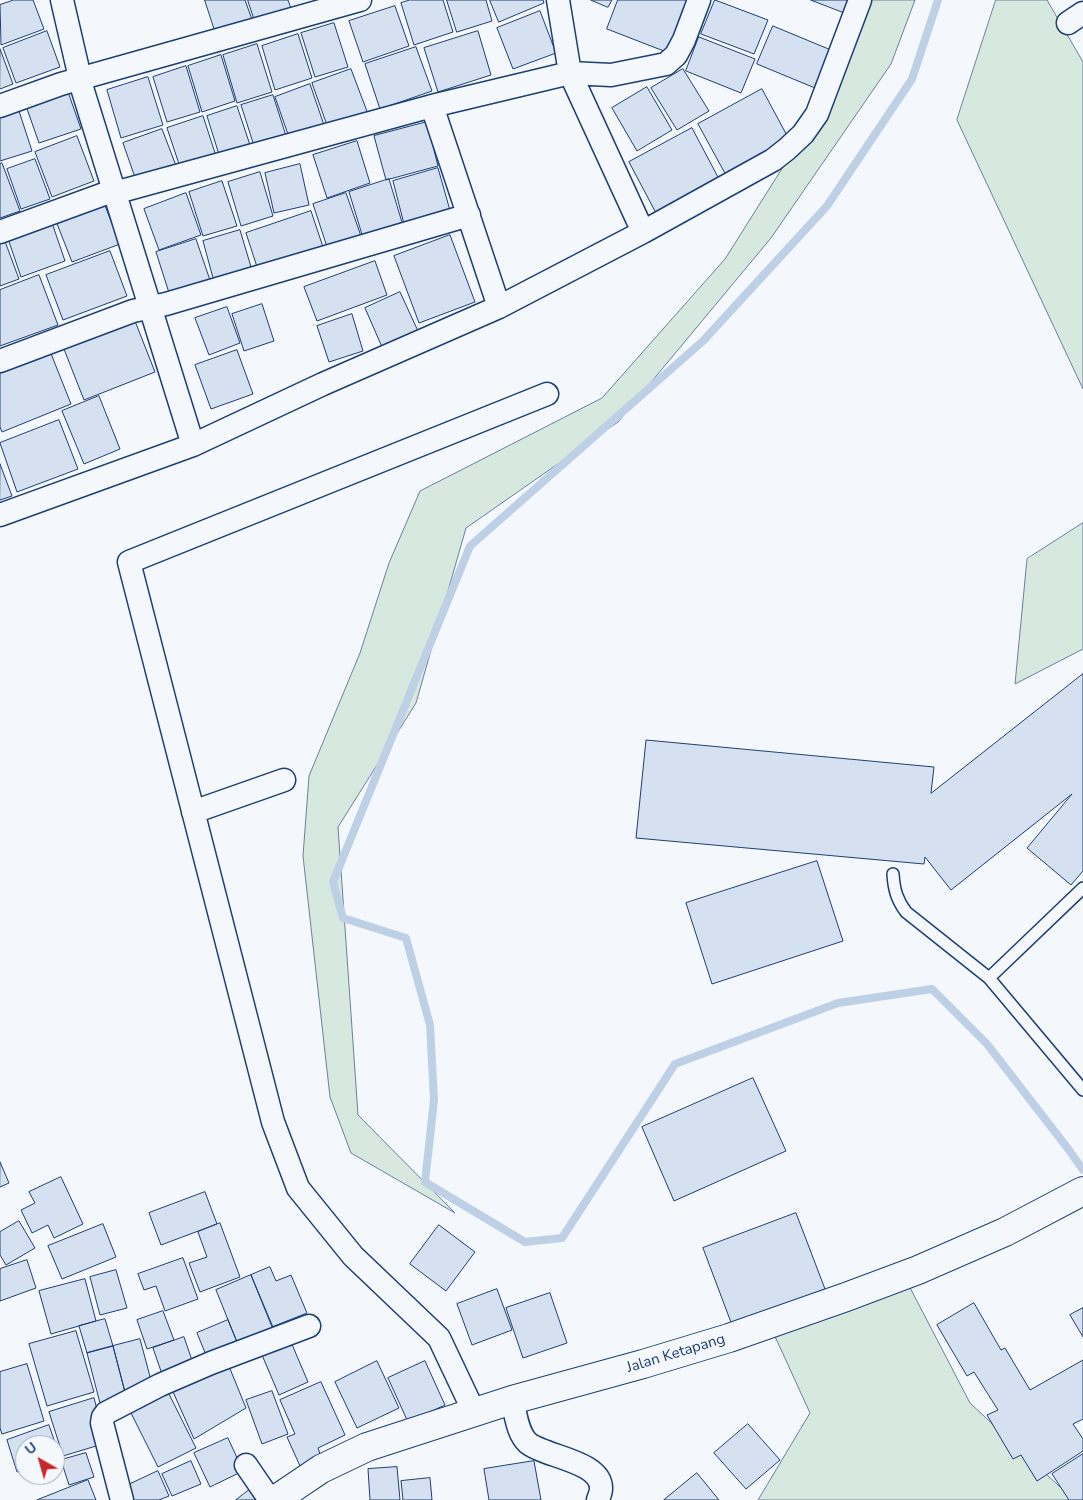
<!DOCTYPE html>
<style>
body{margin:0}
#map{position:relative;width:1083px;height:1500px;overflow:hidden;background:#f4f7fb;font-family:"Nunito Sans",sans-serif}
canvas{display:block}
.north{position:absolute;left:15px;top:1435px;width:50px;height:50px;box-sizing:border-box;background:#f4f7fb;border:1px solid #9eadc5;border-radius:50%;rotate:322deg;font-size:14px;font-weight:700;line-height:20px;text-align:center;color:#1d3f73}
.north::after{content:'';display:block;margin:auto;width:18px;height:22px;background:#c62828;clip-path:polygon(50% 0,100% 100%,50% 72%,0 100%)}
</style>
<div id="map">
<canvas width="1083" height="1500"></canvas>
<div class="north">U</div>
</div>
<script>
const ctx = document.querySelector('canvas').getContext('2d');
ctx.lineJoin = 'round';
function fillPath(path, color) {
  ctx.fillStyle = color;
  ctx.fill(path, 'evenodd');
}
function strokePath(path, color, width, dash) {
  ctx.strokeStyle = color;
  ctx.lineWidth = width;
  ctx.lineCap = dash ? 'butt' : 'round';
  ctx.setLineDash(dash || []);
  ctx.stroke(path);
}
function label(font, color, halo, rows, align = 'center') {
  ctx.font = font + ' "Nunito Sans",sans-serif';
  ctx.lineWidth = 4;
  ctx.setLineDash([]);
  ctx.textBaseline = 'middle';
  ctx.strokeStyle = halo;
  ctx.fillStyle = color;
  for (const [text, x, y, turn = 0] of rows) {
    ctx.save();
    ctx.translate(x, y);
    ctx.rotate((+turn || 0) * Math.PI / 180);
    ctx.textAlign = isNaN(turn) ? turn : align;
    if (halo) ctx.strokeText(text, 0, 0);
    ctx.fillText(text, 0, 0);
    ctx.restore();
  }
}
const green = new Path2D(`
 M866,0H915L891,64L771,238L618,422L466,528L416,703L338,827L358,1115L455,1213L351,1153L330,1097L303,856L309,776L360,653L389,563L420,491L602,398L725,259L824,102Z
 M996,0H1047L1083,62V389L957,120Z
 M1083,523V649L1015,684L1027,559Z
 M905,1278L970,1403L1074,1500H758L810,1413L773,1332Z`);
const stream = new Path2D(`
 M938,0L912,79L827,206L703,341L470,546L333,882L343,918L406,938L430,1025L434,1100L425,1182L525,1242L562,1238L675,1064L838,1003L932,989L987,1044L1069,1150L1083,1170`);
const building = new Path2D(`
 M14,0H33L44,29L1,45L0,5Z
 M205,0H245L255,28L218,40Z
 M248,0H288L293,14L257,27Z
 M410,0H443L453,32L414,45L401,3Z
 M447,0H486L492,21L457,32Z
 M490,0H543L544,3L499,22Z
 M591,0H612L608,7Z
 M618,0H689L669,53L607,29Z
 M715,0L768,20L754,54L701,34Z
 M811,0H854L848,14Z
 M395,6L409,46L363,62L349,21Z
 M540,11L556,53L513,69L497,28Z
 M334,23L348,67L315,77L301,33Z
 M773,26L831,50L815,88L757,64Z
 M47,31L60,67L16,83L3,48Z
 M478,31L491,75L438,92L424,48Z
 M298,34L312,78L275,90L262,46Z
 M699,37L755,59L741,93L686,71Z
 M257,44L272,92L237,103L223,55Z
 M416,47L432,91L380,109L365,64Z
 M0,49L13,84L0,89Z
 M221,55L235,101L202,112L188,66Z
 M186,66L200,112L167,122L153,77Z
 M351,69L368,114L328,128L312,83Z
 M683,69L709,111L677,130L651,88Z
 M148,77L163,125L121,138L107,90Z
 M310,84L325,128L290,140L275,97Z
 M647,87L672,130L637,151L612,108Z
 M67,89L81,129L39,143L25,103Z
 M762,89L791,143L727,177L698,124Z
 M273,95L287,139L255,149L241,105Z
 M237,106L252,151L221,161L207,116Z
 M19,111L32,151L0,161V117Z
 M203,116L218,162L182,173L167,128Z
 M427,122L438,166L386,180L374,136Z
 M692,128L719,179L656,213L629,162Z
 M162,129L178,171L138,186L123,143Z
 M77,136L94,181L52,197L35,152Z
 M357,141L370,183L327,198L313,155Z
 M35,159L50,199L21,209L7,169Z
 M2,163L20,211L0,218V164Z
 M300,164L309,205L274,213L265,173Z
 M438,168L451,214L405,228L393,181Z
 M260,172L273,216L241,226L228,182Z
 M389,179L404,229L364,241L349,192Z
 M222,181L237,226L203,236L189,192Z
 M186,193L201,235L159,250L144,209Z
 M346,193L362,239L328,250L313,204Z
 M102,198L120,244L72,262L54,216Z
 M311,211L324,250L259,273L246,233Z
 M49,214L65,261L21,277L5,230Z
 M240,230L254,277L216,289L203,241Z
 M450,235L475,302L419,323L394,256Z
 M3,236L19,279L0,286V238Z
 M196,239L212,286L171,299L156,252Z
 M110,251L127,296L63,320L46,275Z
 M375,261L387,295L317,321L304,287Z
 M39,275L58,325L0,346V290Z
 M400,292L418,331L382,347L365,308Z
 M262,304L274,341L244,351L232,314Z
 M227,307L240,343L209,355L195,318Z
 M352,314L363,351L329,362L317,326Z
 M133,316L155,372L84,400L62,344Z
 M48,346L71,404L2,432L0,427V365Z
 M237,350L253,394L211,409L195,365Z
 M99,396L120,449L84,464L62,411Z
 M59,420L78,469L17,492L0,443Z
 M0,464L12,496L0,500Z
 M1083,674V871L1071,885L1027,848L1072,794L951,890L925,857L924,864L636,838L646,740L934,767L931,793Z
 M817,861L843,941L712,984L686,903Z
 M753,1078L786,1151L674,1201L642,1127Z
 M0,1162L9,1183L0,1187Z
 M61,1177L83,1224L54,1238L48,1225L32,1233L21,1210L35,1203L29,1192Z
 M205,1192L217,1224L161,1245L149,1213Z
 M796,1213L825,1289L732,1325L703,1248Z
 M19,1221L35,1248L6,1265L0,1255V1232Z
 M220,1223L240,1277L200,1292L189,1263L207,1257L198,1232Z
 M103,1224L116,1257L62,1279L48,1246Z
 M439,1225L475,1252L446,1291L410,1264Z
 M183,1258L198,1299L165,1311L156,1286L144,1290L138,1274Z
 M27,1260L36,1288L0,1301V1269Z
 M270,1267L276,1281L291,1275L307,1313L272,1327L251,1275Z
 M116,1270L127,1308L100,1315L90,1277Z
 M251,1275L275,1332L239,1347L216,1290Z
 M85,1279L96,1321L51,1334L39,1291Z
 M497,1289L512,1330L472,1345L457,1304Z
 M550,1293L567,1343L523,1358L506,1308Z
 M974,1303L1001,1350L1005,1348L1030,1390L1083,1360V1419L1073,1424L1083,1439V1451L1037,1481L1021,1455L1013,1459L987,1415L998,1410L974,1372L967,1376L937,1325Z
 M1083,1308V1337L1070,1315Z
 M163,1311L174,1340L147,1349L137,1320Z
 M105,1319L113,1346L87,1353L79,1326Z
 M228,1320L239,1347L208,1360L197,1333Z
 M76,1331L94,1392L47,1406L29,1344Z
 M184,1337L194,1366L163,1377L153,1348Z
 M140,1339L152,1384L125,1392L113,1346Z
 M291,1342L308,1382L279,1395L262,1355Z
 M113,1346L127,1400L101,1407L87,1353Z
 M226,1359L246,1408L194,1439L170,1385Z
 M377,1361L399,1408L357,1428L335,1382Z
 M425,1361L445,1405L408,1422L388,1378Z
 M27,1364L44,1421L2,1434L0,1428V1372Z
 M321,1382L345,1435L318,1448L321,1457L300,1466L287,1437L295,1434L280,1400Z
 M166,1388L196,1448L158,1467L128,1407Z
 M272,1391L288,1434L262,1444L246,1400Z
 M94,1398L106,1443L63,1456L49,1412Z
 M748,1424L780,1460L746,1489L714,1453Z
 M49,1425L60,1457L55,1459V1445H25V1469L17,1472L7,1440Z
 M228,1438L243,1471L210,1487L194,1453Z
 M86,1453L94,1477L69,1485L61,1460Z
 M1083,1454V1500H1069L1052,1474Z
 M191,1461L201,1484L172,1496L162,1474Z
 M534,1461L541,1500H489L484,1469Z
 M397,1467L400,1500H370L368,1469Z
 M158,1471L169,1496L159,1500H133L126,1486Z
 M697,1473L719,1500H664Z
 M430,1478L432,1500H403L401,1481Z
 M88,1480L96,1500H37Z
 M257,1484L269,1500H236Z`);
const service = new Path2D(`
 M893,874C894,890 897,900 906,912L989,978L1083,1090
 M989,978L1083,888`);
const minor = new Path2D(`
 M62,0L83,91L193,445
 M558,0L570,73L643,232
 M1068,23L1083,13
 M0,106L61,84L360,0
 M432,106L499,307
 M0,232L104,194L125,190L432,106L570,73L611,75L666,64L676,55L684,40L699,0
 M0,361L133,311L166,304L469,215
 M0,515L193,445L323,384L499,307L643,232L773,160L787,149L803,134L817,114L860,0
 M193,812L284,780
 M512,1400C516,1414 517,1433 528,1443C545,1457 602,1461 601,1489C601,1492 599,1497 598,1500
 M474,1412L439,1338L353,1256L298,1188L273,1122L129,562L547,394
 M246,1465L270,1500
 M122,1500L102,1423L103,1417L106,1413L160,1385L211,1363L309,1326`);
const tertiary = new Path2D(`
 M275,1500L321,1469L367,1447L512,1400L643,1364L729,1338L846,1297L918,1270L1005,1232L1083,1191`);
const streetNames = [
 ["Jalan Ketapang",676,1354,-17]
];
fillPath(green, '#d7e8df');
strokePath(green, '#687fa3', 1);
strokePath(stream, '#bed0e5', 8);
fillPath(building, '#d5e0f0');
strokePath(building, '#1d3f73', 1);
strokePath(service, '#1d3f73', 14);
strokePath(minor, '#1d3f73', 25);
strokePath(tertiary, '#1d3f73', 30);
strokePath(service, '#f4f7fb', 11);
strokePath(minor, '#f4f7fb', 22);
strokePath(tertiary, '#f4f7fb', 28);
label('15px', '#1d3f73', '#f4f7fb', streetNames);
</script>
